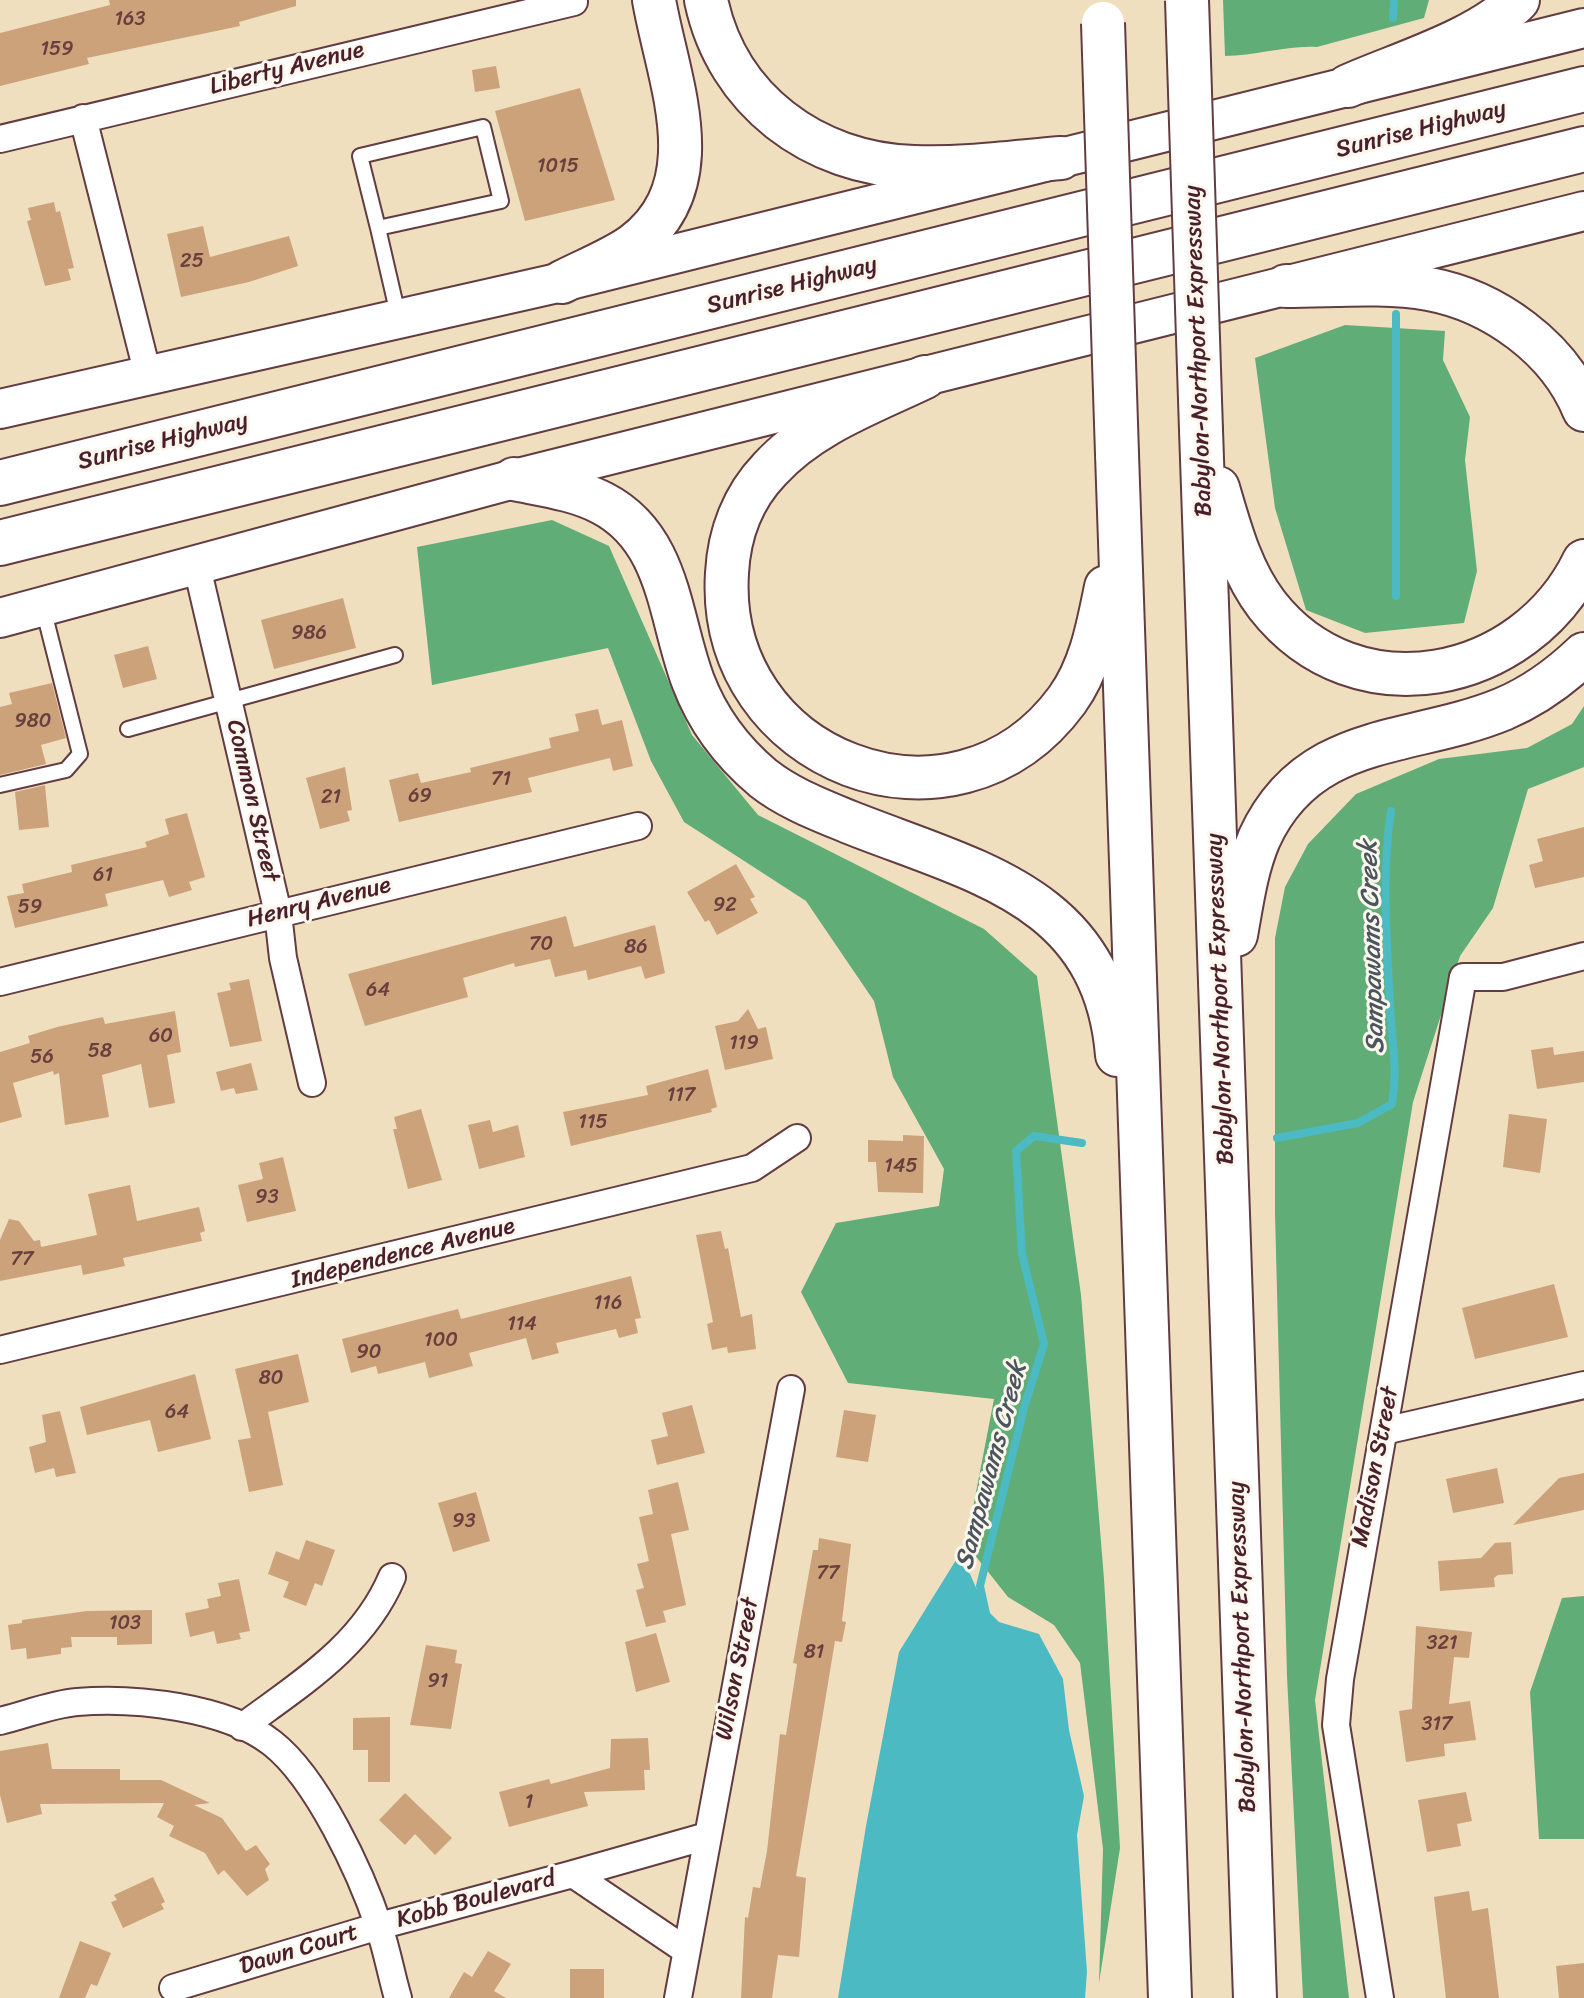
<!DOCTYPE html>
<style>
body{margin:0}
canvas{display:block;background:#f0dfbf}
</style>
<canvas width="1584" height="1998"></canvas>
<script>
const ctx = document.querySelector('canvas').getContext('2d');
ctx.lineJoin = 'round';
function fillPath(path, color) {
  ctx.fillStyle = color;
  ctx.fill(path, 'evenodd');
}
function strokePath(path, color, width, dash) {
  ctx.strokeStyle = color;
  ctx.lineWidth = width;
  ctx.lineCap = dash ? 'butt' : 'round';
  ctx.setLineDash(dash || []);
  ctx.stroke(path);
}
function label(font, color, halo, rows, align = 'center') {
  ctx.font = font + ' Sriracha,sans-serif';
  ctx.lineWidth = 6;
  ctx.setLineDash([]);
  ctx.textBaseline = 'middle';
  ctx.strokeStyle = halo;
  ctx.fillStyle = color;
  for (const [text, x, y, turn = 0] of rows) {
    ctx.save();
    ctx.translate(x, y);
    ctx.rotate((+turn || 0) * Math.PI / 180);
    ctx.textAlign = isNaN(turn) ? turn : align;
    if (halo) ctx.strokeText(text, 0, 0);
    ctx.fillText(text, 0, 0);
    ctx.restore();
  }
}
const forest = new Path2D(`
 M1223,0H1429L1424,18L1317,47C1287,45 1256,56 1225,56Z
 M1345,325L1445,331L1443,360L1470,417L1465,460L1477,571L1464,623L1365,633L1306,610L1275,508L1255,358Z
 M552,520L609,546L692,735L758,815L984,929L1037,976L1081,1295L1104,1579L1120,1848L1099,1983L1103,1849L1080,1663L1054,1625L1008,1597L966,1544L994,1399L848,1383L801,1292L836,1223L939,1206L944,1169L893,1077L874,1001L806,901L684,822L651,761L608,648L432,685L417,547Z
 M1584,706V767L1528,789L1493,908L1460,956L1413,1102L1315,1700L1349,1998H1303L1287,1676L1275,1214V938L1285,887L1308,844L1356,794L1439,759L1527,748L1572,724Z
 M1584,1596V1839H1539L1530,1692L1562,1598Z`);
const water = new Path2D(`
 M956,1560L970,1574L985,1608L999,1622L1039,1634L1063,1679L1069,1730L1084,1796L1077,1835L1087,1972L1085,1998H838L866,1826L899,1652Z`);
const stream = new Path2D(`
 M1393,18L1394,0
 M1396,314V596
 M1277,1138L1358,1123L1392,1104C1398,1070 1392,1041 1390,1006C1387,941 1381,875 1391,811
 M987,1618L980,1586L1024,1408L1044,1344L1022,1254L1016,1151L1034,1136L1082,1143`);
const building = new Path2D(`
 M109,0H296V6L239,22L240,26L87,58L89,64L0,86V33L110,5Z
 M496,66L500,88L475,92L472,70Z
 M580,88L615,200L525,221L495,111Z
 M54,202L56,212L60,211L74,268L68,269L71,280L45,286L27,221L31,220L28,208Z
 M203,226L210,257L289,236L298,266L249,282L181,297L167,234Z
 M343,598L356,648L274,669L261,620Z
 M148,646L157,679L123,688L114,655Z
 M52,683L66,738L41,745L46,764L0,775V707L12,704L9,693Z
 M598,709L602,725L622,720L633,766L613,771L610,758L528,778L532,792L399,822L389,780L418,773L421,783L471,772L470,768L551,748L549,738L579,731L575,714Z
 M345,767L352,810L347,811L350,821L320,829L306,778Z
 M45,785L49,827L19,830L15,792Z
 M187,813L205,877L189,882L192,890L169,897L163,880L105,894L108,906L15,928L7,896L24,893L22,884L72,872L71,865L147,847L145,842L169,834L165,819Z
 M1584,827V877L1535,888L1529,865L1543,861L1537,839Z
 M736,864L755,897L750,899L758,913L717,935L709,920L705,922L687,892Z
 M566,916L574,947L655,925L665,973L645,979L641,966L588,980L586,970L555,977L550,959L515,967L514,963L463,978L468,997L365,1026L348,974Z
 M249,979L262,1041L230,1047L217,993L231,990L229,983Z
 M748,1009L758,1029L766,1027L773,1059L725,1070L715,1026L738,1021Z
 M175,1011L181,1052L167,1055L175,1103L149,1108L141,1064L102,1075L109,1117L65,1125L59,1073L54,1075L53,1071L13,1083L22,1117L0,1123V1052L30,1043L28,1036L57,1027L103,1017L105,1024Z
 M1553,1047L1554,1055L1584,1051V1082L1537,1089L1531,1050Z
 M251,1063L258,1090L236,1094L234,1088L221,1091L216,1072Z
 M708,1069L717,1107L711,1109L712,1112L571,1146L563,1112L648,1095L646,1086Z
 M421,1109L442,1180L408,1189L393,1129H397L394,1117Z
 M1509,1114L1547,1119L1540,1173L1503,1167Z
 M490,1120L493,1132L518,1125L525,1157L479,1169L468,1125Z
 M903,1135L924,1136L923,1193L878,1192L876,1162H868V1140L903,1141Z
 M283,1157L296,1211L247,1222L238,1185L263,1179L259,1163Z
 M130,1185L137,1221L199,1207L205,1231L200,1233L202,1241L123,1258L125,1266L83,1275L81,1265L0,1281V1240L9,1219L19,1221L34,1241L40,1240L41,1247L97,1235L88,1194Z
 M721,1231L725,1249L728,1248L741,1317L752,1314L756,1349L728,1353L727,1347L712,1350L707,1324L713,1322L696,1235Z
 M631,1276L641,1318L635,1319L638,1333L619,1338L616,1329L556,1343L559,1353L532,1360L526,1338L469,1353L473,1366L429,1378L425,1362L378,1374L376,1366L351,1373L342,1339L458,1309L461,1319Z
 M1554,1284L1568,1337L1475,1359L1462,1308Z
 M298,1354L309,1402L268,1412L283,1485L249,1492L238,1440L251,1438L235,1369Z
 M195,1374L211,1439L158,1452L150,1420L87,1435L80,1407Z
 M692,1405L705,1453L657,1465L651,1440L668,1436L662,1413Z
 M844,1410L876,1415L868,1462L836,1457Z
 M60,1411L76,1473L56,1477L54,1468L35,1473L29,1447L46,1442L42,1415Z
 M1497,1468L1504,1503L1453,1513L1446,1479Z
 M1584,1473V1510L1513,1525L1559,1478Z
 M678,1482L689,1530L671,1534L686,1605L663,1611L666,1622L646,1627L636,1590L644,1588L637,1564L649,1561L639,1517L653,1514L648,1490Z
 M476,1492L490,1541L453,1552L438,1503Z
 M819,1538L851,1544L842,1621L846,1622L842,1642L835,1641L796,1876L806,1878L799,1957L778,1955L772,1998H741L745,1917L748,1918L753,1887L760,1888L767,1851L780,1734L786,1735L797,1664L793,1663L813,1550H818Z
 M306,1540L335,1550L322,1586L315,1583L306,1606L283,1597L289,1582L268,1574L276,1551L299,1560Z
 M1511,1542L1513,1574L1498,1575L1494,1578L1495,1587L1440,1591L1438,1561L1481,1558L1495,1543Z
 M239,1579L250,1631L239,1633L241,1639L217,1644L214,1631L190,1637L185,1613L209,1608L207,1599L221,1596L218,1583Z
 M152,1610V1644L117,1645V1637H71L72,1647L61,1648V1654L27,1659L26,1648L11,1650L8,1625L22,1623V1620L87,1611Z
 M1416,1626L1472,1632L1469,1658L1454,1657L1449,1704L1470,1701L1476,1740L1444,1744L1445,1756L1406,1762L1399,1711L1412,1709Z
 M656,1633L670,1682L636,1692L625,1642Z
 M426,1645L457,1650L455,1663L462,1664L451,1729L410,1725Z
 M390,1717V1782H368V1750H353V1718Z
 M648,1738L650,1770H644L645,1790L584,1792L588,1806L509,1827L499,1792L549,1779L551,1784L610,1768L611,1739Z
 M48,1743L52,1769H120V1780H161L210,1803L194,1805L222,1818L246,1851L256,1845L270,1864L265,1869L269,1880L247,1896L224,1870L218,1875L205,1853L169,1836L174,1826L157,1817L164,1803L40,1804L42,1814L7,1823L0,1795V1751Z
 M1466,1792L1472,1821L1457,1824L1461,1846L1427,1852L1418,1800Z
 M405,1793L452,1838L435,1855L415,1834L405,1845L379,1820Z
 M153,1877L165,1902L161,1904L164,1909L123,1928L111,1902L117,1900L114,1895Z
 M1469,1891L1472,1911L1488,1908L1499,1998H1446L1434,1897Z
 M80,1941L111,1953L97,1986L91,1984L85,1998H59Z
 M488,1951L511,1964L494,1991L506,1998H449L464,1972L472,1977Z
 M1584,1963V1998H1559L1556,1966Z
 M570,1969H604V1998H570Z`);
const lane = new Path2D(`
 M378,228L360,156L483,127L501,201L378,228L399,319
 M128,729L395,655
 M0,785L66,770L80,754L43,608`);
const street = new Path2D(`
 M83,118L148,375
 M0,139L574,2
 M197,567L278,913L283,958L312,1083
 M0,982L638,826
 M0,1350L752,1168L797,1138
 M1384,1431L1584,1385
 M0,1721C25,1715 52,1704 77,1702C134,1697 226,1707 272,1743C317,1778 361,1873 379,1927C387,1950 391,1974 398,1998
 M242,1727C300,1684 363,1646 392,1577
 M573,1874L707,1836
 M173,1988L379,1926L573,1874L684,1949
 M678,1998L791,1389
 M1380,1998L1336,1725L1340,1679L1463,977H1503L1584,956`);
const secondary = new Path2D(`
 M0,409L562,282L1584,28
 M0,618L514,479L1584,211`);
const primary = new Path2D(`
 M706,0C727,100 813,164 914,167C963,169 1013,162 1061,158
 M1348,86C1400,63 1479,40 1518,0
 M562,282C585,270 612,260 633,245C715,184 668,81 654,0
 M1286,286C1333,286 1383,281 1429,289C1494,301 1559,348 1584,410
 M925,377C871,403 811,424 770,469C743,497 729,534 727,573C715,761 954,854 1067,700C1091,667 1098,626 1106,587
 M1201,430L1255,1998
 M1117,454L1170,1998
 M514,479C543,485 575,489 602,503C670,538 669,617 693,681C707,718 732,752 763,778C788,798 820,810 849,822C975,872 1104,896 1117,1055
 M1218,488C1230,529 1241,571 1267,605C1356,719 1525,683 1584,561
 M1236,935C1242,902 1246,870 1259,839C1308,731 1411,747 1503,709C1534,696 1560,677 1584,654`);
const highway = new Path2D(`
 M0,483L1584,89
 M0,543L1584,149`);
const primaryBridge = new Path2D(`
 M1187,0L1201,430
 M1103,23L1117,454`);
const numberNames = [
 ["163",130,20],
 ["159",57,50],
 ["1015",558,167],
 ["25",192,262],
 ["986",309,634],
 ["980",33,722],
 ["71",501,780],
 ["69",420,797],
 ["21",331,798],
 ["61",103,876],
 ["92",725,906],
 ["59",30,908],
 ["70",541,945],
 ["86",636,948],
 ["64",378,991],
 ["60",161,1037],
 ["119",744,1044],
 ["58",100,1052],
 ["56",42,1058],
 ["117",681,1096],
 ["115",593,1123],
 ["145",901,1167],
 ["93",267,1198],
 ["77",22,1260],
 ["116",608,1304],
 ["114",522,1325],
 ["100",441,1341],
 ["90",369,1353],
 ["80",271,1379],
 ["64",177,1413],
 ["93",464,1522],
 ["77",828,1574],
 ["103",125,1624],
 ["321",1442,1644],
 ["81",814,1653],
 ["91",438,1682],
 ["317",1437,1725],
 ["1",529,1803]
];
const streetNames = [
 ["Liberty Avenue",287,69,-14],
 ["Sunrise Highway",1421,130,-14],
 ["Sunrise Highway",792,286,-14],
 ["Babylon-Northport Expressway",1199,351,-92],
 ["Sunrise Highway",163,442,-14],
 ["Common Street",252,801,77],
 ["Henry Avenue",319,903,-14],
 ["Babylon-Northport Expressway",1221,999,-92],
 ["Independence Avenue",403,1254,-14],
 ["Madison Street",1376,1467,-79],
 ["Babylon-Northport Expressway",1243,1647,-92],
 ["Wilson Street",738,1669,-79],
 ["Kobb Boulevard",476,1900,-15],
 ["Dawn Court",299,1950,-17]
];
const waterNames = [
 ["Sampawams Creek",1373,947,-92],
 ["Sampawams Creek",992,1466,-75]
];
fillPath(forest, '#61ad78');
fillPath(water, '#4bbac3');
strokePath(stream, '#4bbac3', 8);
fillPath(building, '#cca27b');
strokePath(lane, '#633c41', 18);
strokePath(street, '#633c41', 30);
strokePath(secondary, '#633c41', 42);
strokePath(primary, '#633c41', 46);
strokePath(highway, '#633c41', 48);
strokePath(lane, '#fff', 14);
strokePath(street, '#fff', 26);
strokePath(secondary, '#fff', 38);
strokePath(primary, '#fff', 42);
strokePath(highway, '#fff', 44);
strokePath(primaryBridge, '#633c41', 46, []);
strokePath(primaryBridge, '#fff', 42);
label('20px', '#6a403f', null, numberNames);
label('24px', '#4a1f2b', '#fbf7ec', streetNames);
label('italic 26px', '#4a5560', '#fbf7ec', waterNames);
</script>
